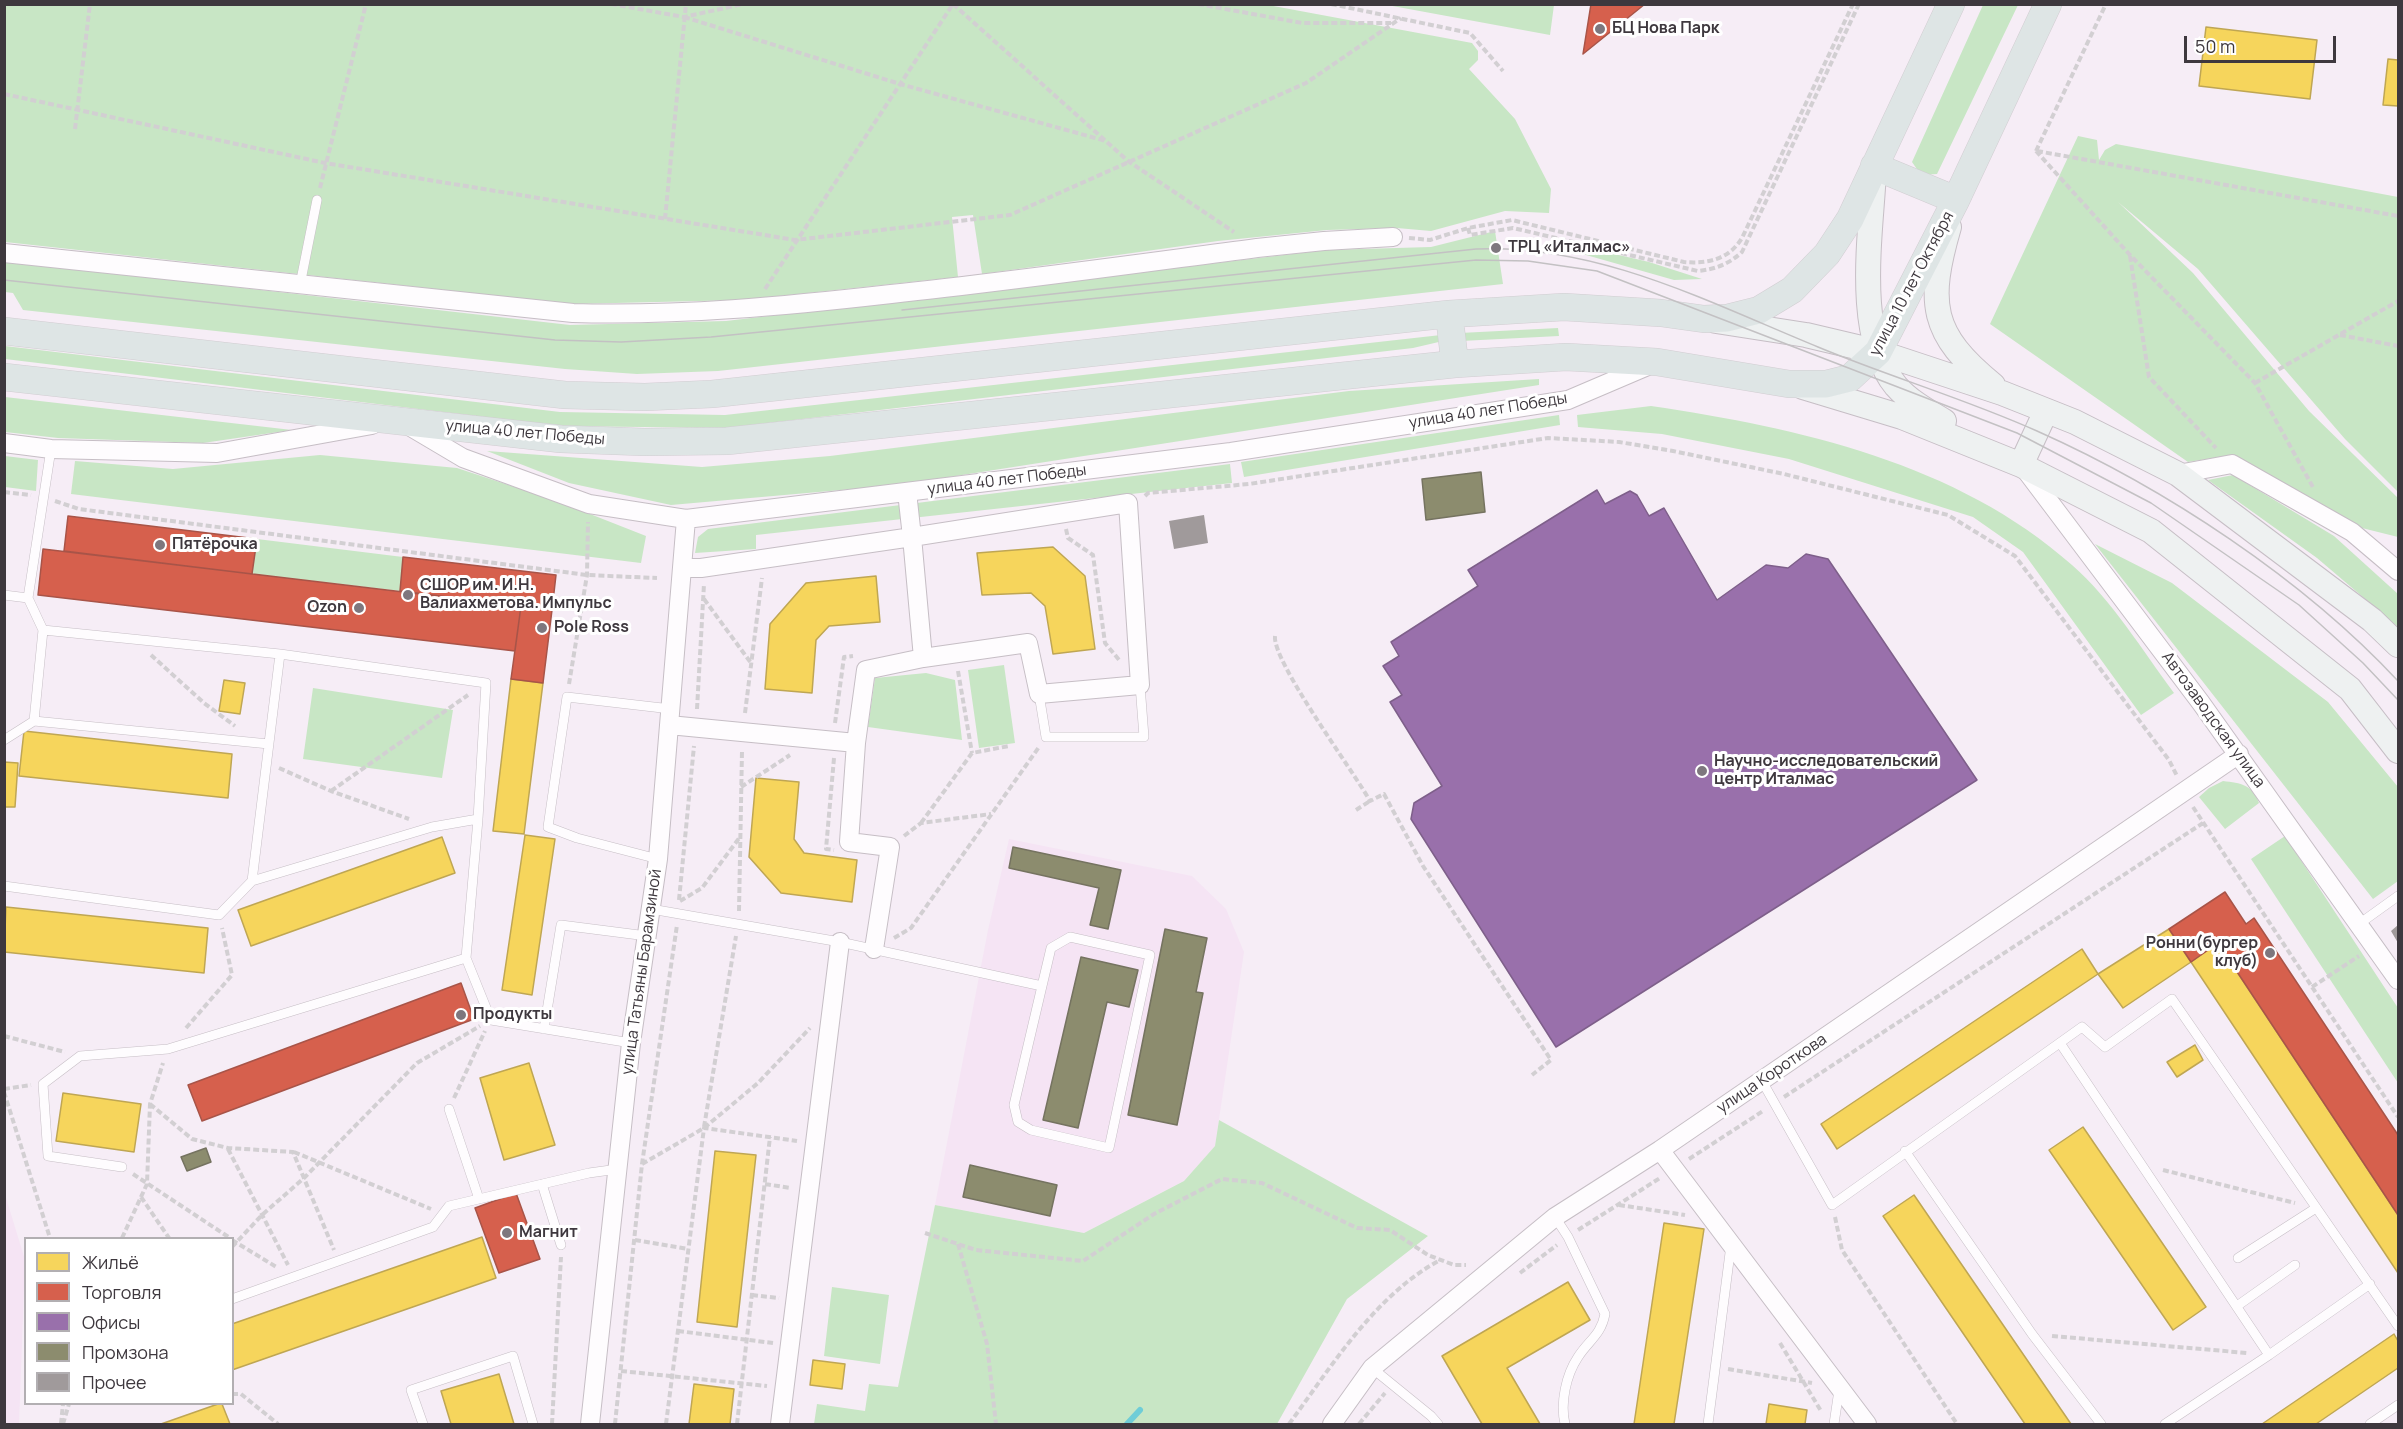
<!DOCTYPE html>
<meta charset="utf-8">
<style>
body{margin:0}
#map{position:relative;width:2403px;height:1429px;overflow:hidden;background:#f6edf6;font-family:Manrope,sans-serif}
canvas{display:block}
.frame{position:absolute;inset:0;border:6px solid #3e383e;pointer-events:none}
.legend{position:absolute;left:24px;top:1237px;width:210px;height:168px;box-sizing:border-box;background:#fff;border:2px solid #b2afb2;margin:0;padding:8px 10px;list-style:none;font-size:18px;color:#3e383e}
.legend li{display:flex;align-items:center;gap:12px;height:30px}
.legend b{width:30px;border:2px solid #b2afb2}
.scale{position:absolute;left:2184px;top:36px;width:152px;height:27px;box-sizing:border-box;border:3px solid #3e383e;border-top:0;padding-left:8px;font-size:18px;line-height:21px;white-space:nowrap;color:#3e383e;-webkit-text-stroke:4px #fff;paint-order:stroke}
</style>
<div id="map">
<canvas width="2403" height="1429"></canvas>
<div class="frame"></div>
<ul class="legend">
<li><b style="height:16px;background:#f6d55c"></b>Жильё</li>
<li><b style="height:16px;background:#d6604d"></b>Торговля</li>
<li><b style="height:16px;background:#9970ab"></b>Офисы</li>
<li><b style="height:16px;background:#8c8c6e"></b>Промзона</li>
<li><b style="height:16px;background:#a09a9b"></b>Прочее</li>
</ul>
<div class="scale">50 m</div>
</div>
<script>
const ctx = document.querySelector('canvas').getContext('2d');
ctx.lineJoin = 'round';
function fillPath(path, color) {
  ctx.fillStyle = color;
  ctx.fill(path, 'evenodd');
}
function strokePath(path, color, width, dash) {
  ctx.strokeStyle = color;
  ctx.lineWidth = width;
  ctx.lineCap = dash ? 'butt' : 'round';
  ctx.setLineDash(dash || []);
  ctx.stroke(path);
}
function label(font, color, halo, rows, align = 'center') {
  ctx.font = font + ' Manrope,sans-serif';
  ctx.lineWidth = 6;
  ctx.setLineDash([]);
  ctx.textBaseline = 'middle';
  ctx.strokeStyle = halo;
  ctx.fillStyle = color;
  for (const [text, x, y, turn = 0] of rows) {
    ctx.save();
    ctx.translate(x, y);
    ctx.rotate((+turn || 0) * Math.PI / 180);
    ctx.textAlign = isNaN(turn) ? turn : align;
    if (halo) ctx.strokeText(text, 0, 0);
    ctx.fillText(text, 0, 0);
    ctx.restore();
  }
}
const built = new Path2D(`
 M1009,839L1192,876L1226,909L1244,952L1215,1146L1184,1181L1084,1233L935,1205L988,930Z
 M4,1191L25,1260L19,1424H5Z`);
const green = new Path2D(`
 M5,4L1268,5L1472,43L1478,51V60L1469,69L1515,119L1551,189L1549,213L1505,211L1431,231L1397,228L1327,230L1218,241L982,274L973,215L952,217L958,277L742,300L573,304L5,242Z
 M1387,5L1554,4V5L1550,35Z
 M1983,5H2018L1937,174L1921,175L1912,162Z
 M2078,136L2097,140L2099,160L2105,150L2116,144L2398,197V492L2345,439L2198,269L2118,202L2193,273L2309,411L2398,498V537L2362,528L2232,455L2188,462L1990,324Z
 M1495,231L1503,284L718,371L637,374L565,369L23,310L13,293L5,292V261L570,325L726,321L1326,250L1431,247Z
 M1580,246L1649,262L1702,279L1674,280L1579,253Z
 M1558,328L1559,336L1461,341L1460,333Z
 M1441,335L1443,341L1413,348L725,428L559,426L5,359V346L560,412L725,415Z
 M1539,379V385L898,485L671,505L569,483L487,451L702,467L830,456L1349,391Z
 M5,397L292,430L203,443L58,438L5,432Z
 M1651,406C1799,428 1957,463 2072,565C2112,600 2142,650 2174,693L2141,715L2023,552L1973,517L1789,459L1662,434L1578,427L1577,415Z
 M1559,415L1560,425L1244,477L1241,462Z
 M320,455L457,468L557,501L646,536L641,563L71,494L75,461L173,469Z
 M5,456L38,460L36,491L5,487Z
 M1230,464L1232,483L756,535V549L695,553L698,537L708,529Z
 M2233,475L2334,536L2398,594V627L2317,558L2208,480Z
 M257,539L403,557L400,591L252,574Z
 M2095,544L2172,583L2328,702L2398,787V881L2373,899Z
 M1004,665L1015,743L979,748L968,670Z
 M926,673L955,680L962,740L868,727L875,678Z
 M313,688L453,710L442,778L303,759Z
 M2223,781C2241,783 2253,785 2259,803L2225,829L2199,797L2209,788Z
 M2285,836L2398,1008V1083L2251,859Z
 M1219,1120L1428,1236L1347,1299L1277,1424H814L817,1404L865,1411L869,1384L898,1387L935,1205L1084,1233L1184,1181L1215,1146Z
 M832,1287L889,1295L880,1364L824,1356Z`);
const homes = new Path2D(`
 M2206,27L2317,40L2310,99L2199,86Z
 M2388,59L2398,60V106L2383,105Z
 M1053,547L1085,576L1095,649L1053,654L1045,606L1031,593L982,595L977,553Z
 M876,576L880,622L829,626L816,640L812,693L765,689L770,624L806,583Z
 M511,679L543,683L524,834L493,831Z
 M224,680L245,683L240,714L219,711Z
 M24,731L232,754L228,798L19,776Z
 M4,762L18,763L15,807H4Z
 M756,778L799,782L794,839L804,853L857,860L852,902L781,893L749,857Z
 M525,835L555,839L532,995L502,990Z
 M442,837L455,873L251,946L238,910Z
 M6,907L208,928L204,973L4,952Z
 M2169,929L2191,962L2123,1008L2098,974Z
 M2218,943L2398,1215V1273L2191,962Z
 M2082,949L2098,974L1837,1149L1821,1124Z
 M2195,1045L2203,1060L2177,1077L2167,1062Z
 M529,1063L555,1145L504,1160L480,1078Z
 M63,1093L141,1104L134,1152L56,1141Z
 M2083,1127L2206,1307L2173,1330L2049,1150Z
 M715,1151L756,1155L737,1327L697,1322Z
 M1914,1195L2071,1424H2025L1883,1216Z
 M1664,1223L1704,1229L1674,1424H1634Z
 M482,1237L496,1278L232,1370V1324Z
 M1568,1282L1590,1320L1507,1368L1540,1424H1482L1442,1356Z
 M2394,1334L2398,1341V1368L2316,1424H2262Z
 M813,1360L845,1364L842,1389L810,1385Z
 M499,1374L514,1424H451L441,1391Z
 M694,1384L734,1389L730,1424H689Z
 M218,1404H222L230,1424H161Z
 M1769,1404L1807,1410L1805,1424H1766Z`);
const shops = new Path2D(`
 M1591,4H1645L1583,54Z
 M68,516L257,539L252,574L64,551Z
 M43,549L521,606L515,651L38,595Z
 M403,557L556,575L552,610L400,591Z
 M521,606L552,610L543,683L511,679Z
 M2225,892L2246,924L2254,918L2398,1135V1215L2218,943L2191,962L2169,929Z
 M461,983L474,1019L202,1121L188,1085Z
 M516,1193L540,1259L499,1273L475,1208Z`);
const offices = new Path2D(`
 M1597,490L1605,504L1630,491L1637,495L1649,516L1664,508L1717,600L1766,565L1788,568L1806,554L1828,559L1977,780L1556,1047L1411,819L1414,803L1442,786L1390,702L1402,695L1383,666L1399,656L1391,642L1478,586L1468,570Z`);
const industry = new Path2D(`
 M1481,472L1485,512L1426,520L1422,479Z
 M1013,847L1121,870L1108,929L1090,925L1099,888L1009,868Z
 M1165,929L1207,938L1196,992L1203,993L1177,1125L1128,1115Z
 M1081,957L1138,970L1129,1007L1107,1002L1078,1128L1043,1120Z
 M206,1148L211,1162L187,1171L181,1157Z
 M970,1165L1057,1185L1050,1216L963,1197Z`);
const stream = new Path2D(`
 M1127,1424L1140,1410`);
const building = new Path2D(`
 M1204,515L1208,543L1174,549L1169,521Z
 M2398,925V943L2391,931Z`);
const path = new Path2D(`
 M611,4L684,17L743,4
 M953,4L1128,161L1234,232
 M1198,4L1302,23H1391
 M1331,4L1470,33L1503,71
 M684,17L900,84L1106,141
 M4,94L325,163L795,240L1010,215L1306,83L1401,18
 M75,129L90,4
 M2036,151L2130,255L2255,383L2314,489
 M2036,151L2106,4
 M2037,151L2398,216
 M320,188L366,4
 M665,219L686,4
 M1468,228L1470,235L1513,228L1698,271C1716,269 1729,264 1742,252L1859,4
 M1409,238L1430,240L1468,228L1512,220L1684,262C1709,264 1729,259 1742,238L1853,4
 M2130,256L2149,377L2216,448
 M765,289L953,4
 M2340,335L2398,346
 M2255,383L2398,301
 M4,492L31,495
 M1145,496L1148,493L1249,484L1548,438L1619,442L1673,451L1784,474L1948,515L2015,556L2169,760L2177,776
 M55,501L79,509L587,575L657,578
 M1066,529L1068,538L1093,555L1105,643L1120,661
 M704,599L751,663
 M1275,636C1272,661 1354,772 1370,801L1384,794L1423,866L1551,1060L1532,1075
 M151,655L204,703L235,726
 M958,671L972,753
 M569,684L587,575L588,522
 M697,709L704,584
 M745,713L762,578
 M835,723L844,657L853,656
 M834,758L826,849L834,850
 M279,768L331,791L409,819
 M741,787L790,755
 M331,791L468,695
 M2193,807L2398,1117
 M1356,810L1370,801
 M921,823L972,753L1009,746
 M904,836L921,823L991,814
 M679,900L694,746
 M680,901L702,888L740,837
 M739,911L742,751
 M894,938L911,928L1039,747
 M2312,987L2359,956
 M186,1028L232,975L222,928
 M4,1036L65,1052
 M4,1089L31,1085
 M4,1092L50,1238
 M1784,1097L2203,823
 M454,1098L485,1031
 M150,1104L192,1139L228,1148L293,1152L334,1250
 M704,1127L736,936
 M228,1149L288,1265
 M294,1152L431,1209
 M1689,1159L1763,1111
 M642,1164L704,1128L758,1083L810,1028
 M2163,1170L2295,1203
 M133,1174L230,1238
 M765,1184L791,1188
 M141,1197L169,1238
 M1619,1205L1685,1215
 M1835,1217L1842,1250L1957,1424
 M1578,1230L1660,1178
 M925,1233L976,1250L1083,1261L1154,1214L1222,1179L1262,1183L1357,1228L1390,1230L1428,1255L1454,1265H1466
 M122,1238L147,1184L150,1104L163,1063
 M232,1240L278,1268
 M635,1240L688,1249
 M958,1244L987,1344L996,1424
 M232,1247L262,1215L304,1178L417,1063L480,1026
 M1520,1273L1557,1245
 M752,1295L779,1298
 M678,1331L773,1343
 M2052,1336L2247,1353
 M1780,1343L1821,1411
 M1728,1369L1812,1383
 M621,1371L767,1386
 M232,1394H241L278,1424
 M61,1424L63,1404
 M63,1424L69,1404
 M552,1424L561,1257
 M615,1424L642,1164L677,925
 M666,1424L704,1128L797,1141
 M737,1424L770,1137
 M1289,1424C1332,1366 1374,1296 1440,1260
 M1359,1424L1385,1393`);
const service = new Path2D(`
 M300,285L317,200
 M4,595L28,598
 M1039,694L1046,737H1144L1140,685
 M34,721L43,630L28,598L51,449
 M4,740L34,721L269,744
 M658,859L577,838L548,827L567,697L671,709
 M252,881L280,654
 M4,886L219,915L252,881L432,827L478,819L486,683L280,654L43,630
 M651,909L840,942L1042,986L1014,1105L1018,1122L1031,1130L1109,1148L1150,955L1070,937L1051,948L1042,986
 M2359,924L2398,896
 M466,958L478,819
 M544,1029L561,925L647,936
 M2060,1043L2269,1355L2165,1424
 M1762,1081L1832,1205L2082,1027L2105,1047L2172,999L2398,1326
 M449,1109L479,1199
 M1905,1151L2032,1334L2101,1424
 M122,1167L48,1156L43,1084L80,1056L168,1049L466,958L491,1020L631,1043
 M542,1184L561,1245
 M1555,1217L1568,1237L1605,1314C1601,1335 1589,1340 1578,1357C1566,1375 1560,1403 1565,1424
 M2238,1258L2316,1208
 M232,1299L433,1227L449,1206L589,1173L618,1169
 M2237,1306L2295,1265
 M2269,1355L2370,1284
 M1372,1368L1431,1416L1438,1424
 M423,1424L411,1390L513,1356L533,1424
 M1708,1424L1731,1245
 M1834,1424L1839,1390
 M2370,1424L2398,1405`);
const minor = new Path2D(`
 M4,253L573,313C680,316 786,306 891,294C1014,281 1135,264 1257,248L1324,241L1393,237
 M409,426L463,458L589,504L686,519L1231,452L1568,400L1650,365
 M4,443L51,449L217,453L372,425
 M2024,468L2201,703L2398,980
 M2178,474L2232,464L2352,532L2398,571
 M907,492L912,537L1128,503L1140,685L1039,694L1028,643L923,658
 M669,725L856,743L866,670L923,658L912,537L701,568H682
 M856,743L849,842L890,847L874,949
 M1660,1150L1867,1424
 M590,1424L631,1043L658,859L686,519
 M780,1424L840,942
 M1332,1424L1372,1368L1555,1217L1660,1150L2239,754`);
const secondary = new Path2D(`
 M1874,172C1871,234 1854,335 1896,386C1909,401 1927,411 1944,421
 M1949,227C1927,303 1930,334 1993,385
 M1716,321L1806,335L1878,352L2002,393L2075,422L2178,474L2372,620L2398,645
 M1803,387L1902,417L2021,465L2151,531L2350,689L2398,751
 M2021,465L2046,411`);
const primary = new Path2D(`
 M1874,166L1956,200
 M1449,314L1455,364
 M4,331L565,395L645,397L712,394L1449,314L1564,307L1661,313L1704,319L1727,318L1759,310L1792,290L1827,254L1850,219L1951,4
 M4,377L561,439L644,442L727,441L1455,364L1566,357L1657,362L1789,384H1826L1850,378L1878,352L1956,200L2048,4`);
const tram = new Path2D(`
 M4,280L555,340L621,342L711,337L1476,260L1528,261L1597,271L2017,433L2151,503L2299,605L2363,663L2398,700
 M902,310L1476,249C1598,244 1708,302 1818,347C1890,377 1966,399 2037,431C2165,488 2303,579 2398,681`);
const markers = [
 [1600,29,6,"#7e777e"],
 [1496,248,6,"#7e777e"],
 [160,545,6,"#7e777e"],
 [408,595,6,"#7e777e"],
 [359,608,6,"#7e777e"],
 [542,628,6,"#7e777e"],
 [1702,771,6,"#7e777e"],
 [2270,953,6,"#7e777e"],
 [461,1015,6,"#7e777e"],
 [507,1233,6,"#7e777e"]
];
const poiNames = [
 ["БЦ Нова Парк",1612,29],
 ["ТРЦ «Италмас»",1508,248],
 ["Пятёрочка",172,545],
 ["СШОР им. И.Н.",420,586],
 ["Валиахметова. Импульс",420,604],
 ["Ozon",347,608,"right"],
 ["Pole Ross",554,628],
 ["Научно-исследовательский",1714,762],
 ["центр Италмас",1714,780],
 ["Ронни(бургер",2258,944,"right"],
 ["клуб)",2258,962,"right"],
 ["Продукты",473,1015],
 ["Магнит",519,1233]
];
const streetNames = [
 ["улица 10 лет Октября",1912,284,-62],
 ["улица 40 лет Победы",1488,411,-9],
 ["улица 40 лет Победы",525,433,5],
 ["улица 40 лет Победы",1007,480,-7],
 ["Автозаводская улица",2213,720,54],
 ["улица Татьяны Барамзиной",642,972,-82],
 ["улица Короткова",1772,1074,-34]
];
fillPath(built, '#f5e4f4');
fillPath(green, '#c8e6c5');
fillPath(homes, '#f6d55c');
strokePath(homes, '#bfa653', 1.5);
fillPath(shops, '#d6604d');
strokePath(shops, '#a85448', 1.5);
fillPath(offices, '#9970ab');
strokePath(offices, '#7e5f8a', 1.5);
fillPath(industry, '#8c8c6e');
strokePath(industry, '#757360', 1.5);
strokePath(stream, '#6fcdd7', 6);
fillPath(building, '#a09a9b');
strokePath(service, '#c6bec5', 10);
strokePath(minor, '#c6bec5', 20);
strokePath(secondary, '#c6bec5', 26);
strokePath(primary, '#d1cdd1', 28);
strokePath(path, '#d2cfd2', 4, [6, 3]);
strokePath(service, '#fefcfe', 9);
strokePath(minor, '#fefcfe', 18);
strokePath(secondary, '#eef1f1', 24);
strokePath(primary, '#dee5e5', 27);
strokePath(tram, '#c3c1c3', 1.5);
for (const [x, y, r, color] of markers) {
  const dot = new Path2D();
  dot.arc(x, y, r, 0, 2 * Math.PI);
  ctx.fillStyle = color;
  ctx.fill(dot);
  strokePath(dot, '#fff', 2);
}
label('bold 16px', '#3e383e', '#fff', poiNames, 'left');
label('16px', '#3e383e', '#fff', streetNames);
</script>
